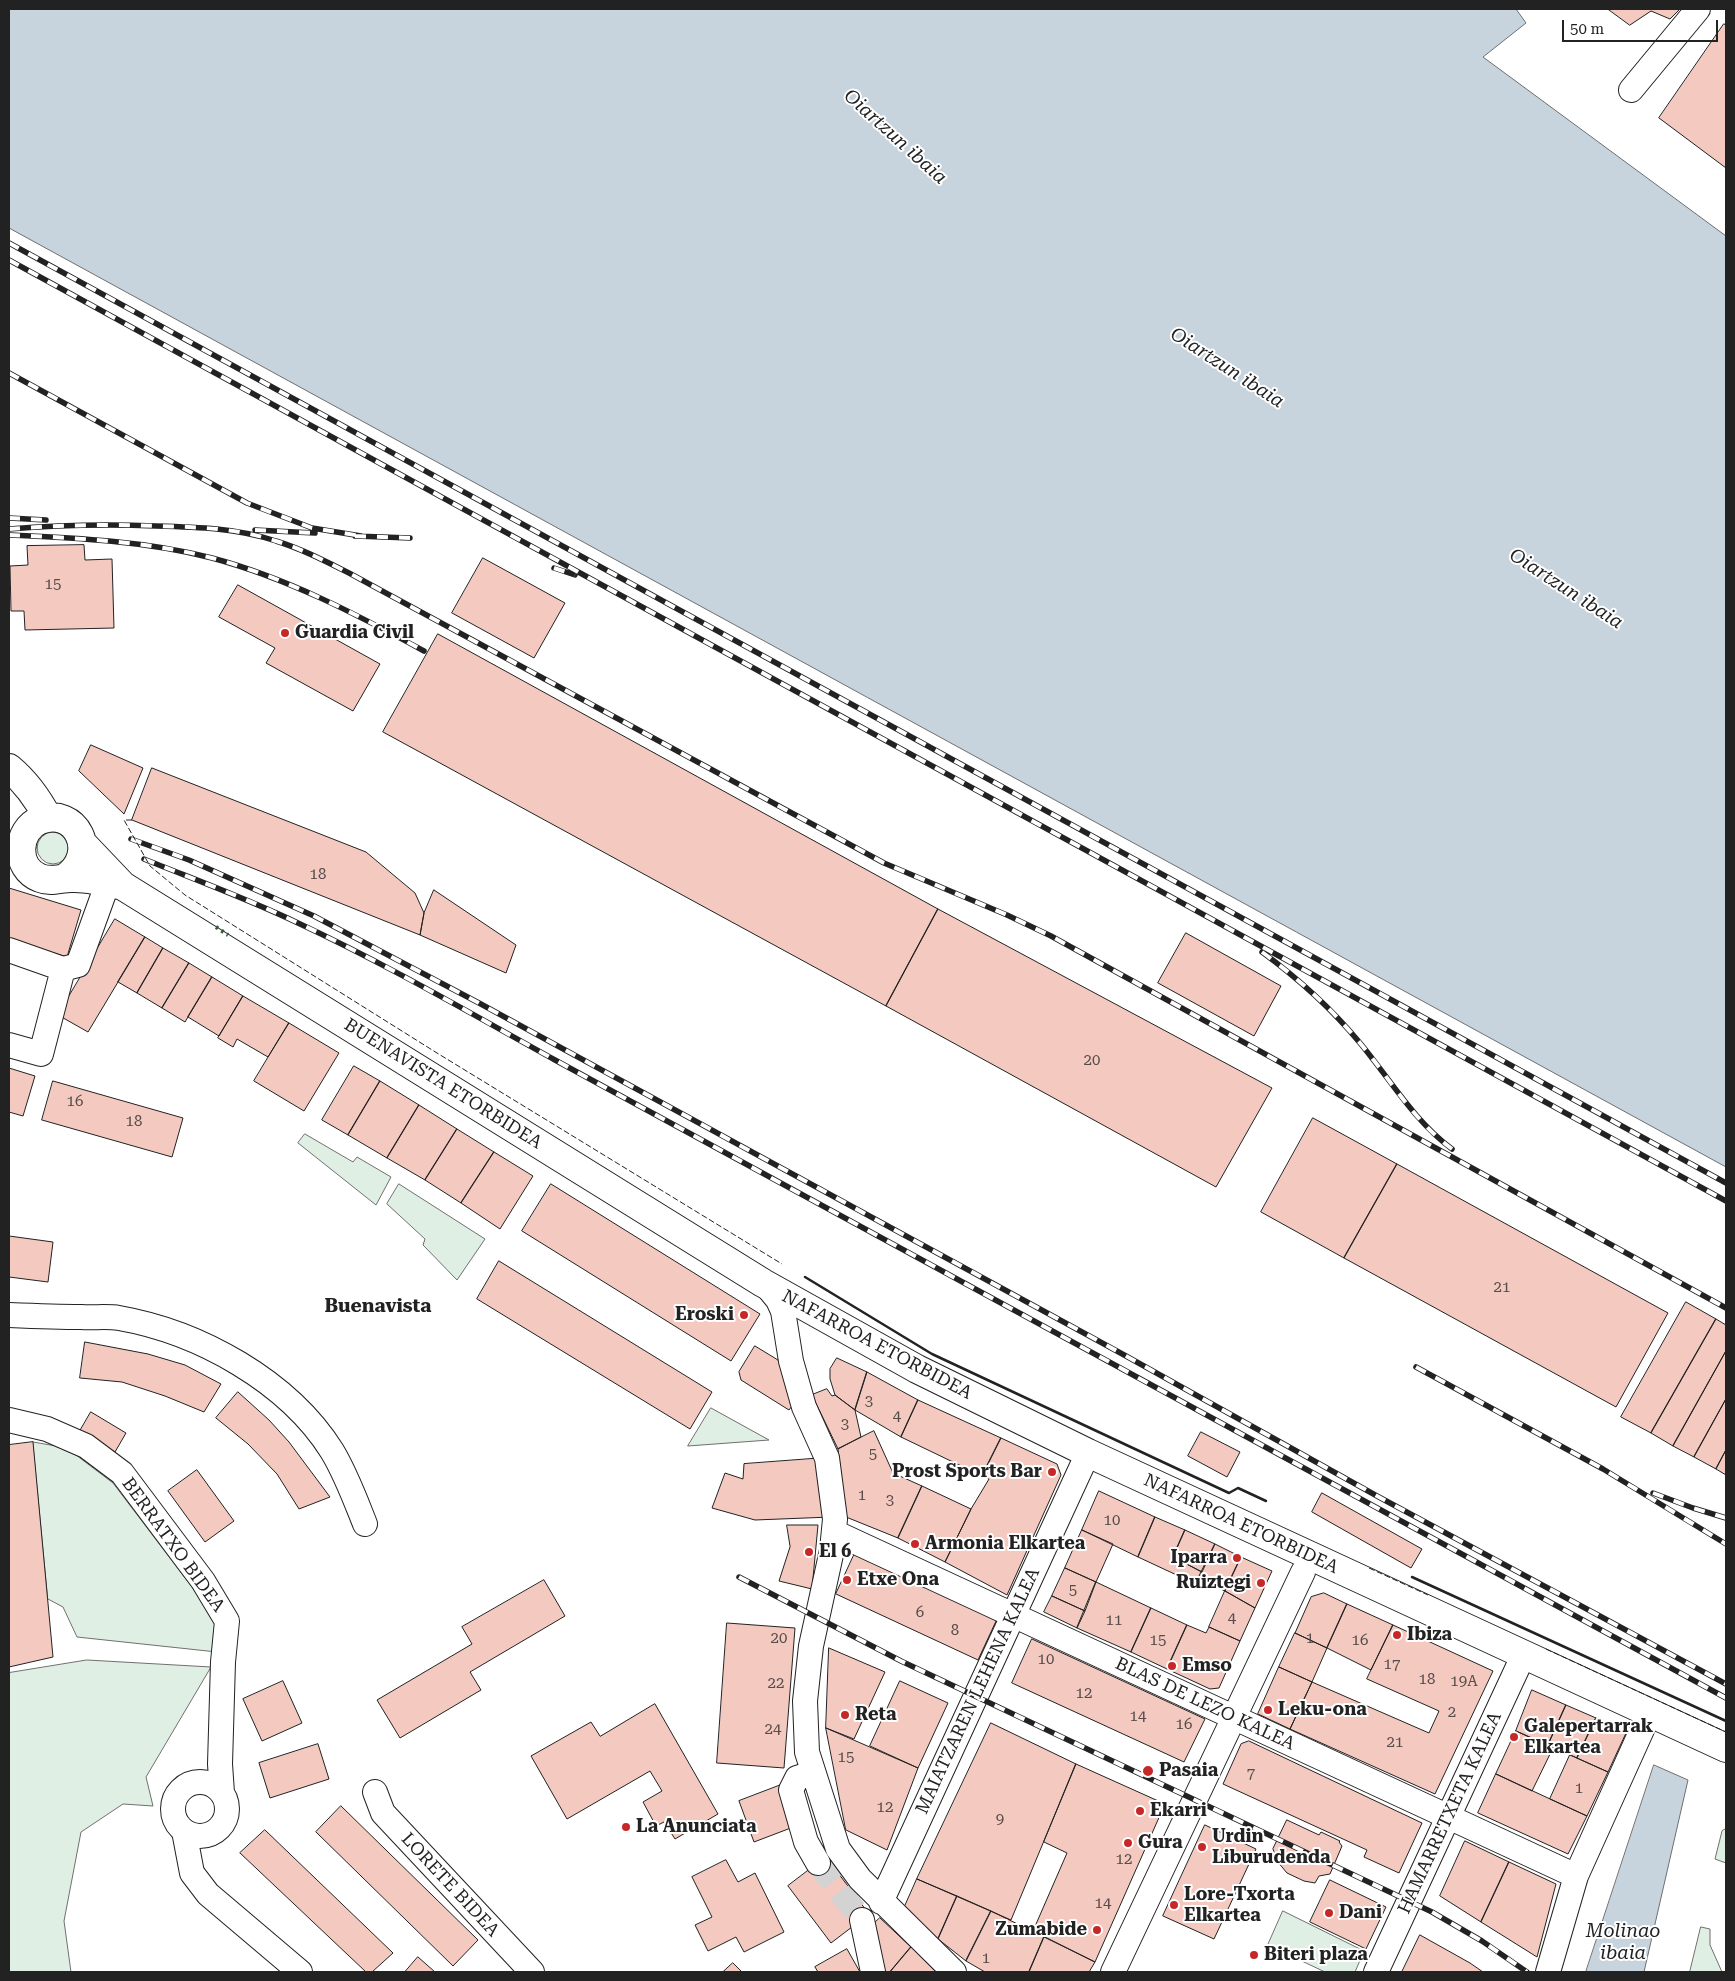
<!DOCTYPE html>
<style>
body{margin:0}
#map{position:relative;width:1735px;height:1981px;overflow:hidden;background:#fff;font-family:"Roboto Serif",serif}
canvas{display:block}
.frame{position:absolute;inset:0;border:10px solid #222;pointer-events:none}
.scale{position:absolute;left:1562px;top:20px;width:156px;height:22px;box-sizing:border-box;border:2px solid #222;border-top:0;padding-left:6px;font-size:15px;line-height:18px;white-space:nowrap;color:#222;-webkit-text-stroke:4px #fff;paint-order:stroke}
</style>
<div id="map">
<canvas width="1735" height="1981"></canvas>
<div class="frame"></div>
<div class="scale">50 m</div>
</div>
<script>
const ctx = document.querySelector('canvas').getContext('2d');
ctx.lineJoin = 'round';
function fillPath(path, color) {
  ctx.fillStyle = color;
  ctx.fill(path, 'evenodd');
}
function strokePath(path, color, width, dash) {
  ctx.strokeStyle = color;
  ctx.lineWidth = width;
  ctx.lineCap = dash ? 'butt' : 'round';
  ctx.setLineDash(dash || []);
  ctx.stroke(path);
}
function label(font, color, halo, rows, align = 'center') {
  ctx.font = font + ' "Roboto Serif",serif';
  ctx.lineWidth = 4;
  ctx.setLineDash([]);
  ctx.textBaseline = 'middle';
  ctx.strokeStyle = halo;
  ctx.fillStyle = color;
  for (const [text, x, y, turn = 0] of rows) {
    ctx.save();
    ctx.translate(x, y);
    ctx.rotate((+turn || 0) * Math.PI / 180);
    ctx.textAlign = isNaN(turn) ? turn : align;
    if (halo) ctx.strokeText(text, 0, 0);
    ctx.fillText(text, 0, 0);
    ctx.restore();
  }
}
const green = new Path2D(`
 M37 848a16 16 0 1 1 32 0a16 16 0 1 1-32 0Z
 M305,1134L353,1162L357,1157L391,1177L376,1205L298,1143Z
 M399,1184L485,1239L457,1280L423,1245L425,1239L387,1204Z
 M711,1408L769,1440L688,1446Z
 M33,1442L56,1446L76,1455L113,1483L217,1620V1652L77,1637L63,1607L48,1599Z
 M87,1660L211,1667L146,1777L153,1806L123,1804L81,1832L64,1921L71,1972H9V1673Z
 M1726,1829V1863L1715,1859L1722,1831Z
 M1283,1911L1364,1951L1355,1972H1325L1268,1945Z
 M1701,1927L1710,1929V1945L1722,1972H1690Z`);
const water = new Path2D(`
 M9,9H1516L1526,23L1483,57L1726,236V1167L9,228Z
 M1654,1765L1688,1780L1644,1972H1586Z`);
const building = new Path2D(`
 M1608,9H1680L1670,19L1651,11L1630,25Z
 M1724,24L1726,25V168L1659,118Z
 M84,545L85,560L112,559L114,628L25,630L24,611H11L10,566L28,565L27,546Z
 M483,558L565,603L534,658L452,613Z
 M238,585L380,664L353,711L266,663L275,648L219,617Z
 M438,634L938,909L886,1006L383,732Z
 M91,745L143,768L124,814L79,771Z
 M152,768L366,852L415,893L424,913L420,935L132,820Z
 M9,888L81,910L67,957L9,939Z
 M434,890L516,945L506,973L420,935L424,913Z
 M938,909L1272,1088L1216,1187L886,1006Z
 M115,919L145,937L88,1032L58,1015Z
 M1186,933L1281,986L1254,1036L1158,983Z
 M145,937L163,948L137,993L118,982Z
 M163,948L189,963L162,1008L137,993Z
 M189,963L212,977L185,1022L162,1008Z
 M212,977L243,996L219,1036L188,1017Z
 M243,996L289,1023L268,1057L237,1039L233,1047L218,1038Z
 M289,1023L339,1053L304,1111L254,1081Z
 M354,1066L380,1081L348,1135L322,1120Z
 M9,1068L35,1076L23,1116L9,1112Z
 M53,1081L183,1118L172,1157L42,1120Z
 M380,1081L419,1105L387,1158L348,1135Z
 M419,1105L457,1129L425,1180L387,1158Z
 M1313,1118L1397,1164L1344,1258L1261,1212Z
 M457,1129L494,1152L461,1203L425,1180Z
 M494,1152L533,1176L500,1229L461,1203Z
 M1397,1164L1668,1313L1616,1407L1344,1258Z
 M551,1184L760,1314L731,1361L522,1231Z
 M9,1236L53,1242L48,1282L9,1277Z
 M499,1261L712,1392L690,1429L477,1299Z
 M1686,1302L1716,1319L1651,1433L1621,1417Z
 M1716,1319L1726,1325V1351L1673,1446L1651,1433Z
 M85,1342L148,1354L185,1365L221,1384L204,1412L165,1396L122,1382L80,1378Z
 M755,1346L778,1360L795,1402L789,1410L741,1380L739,1372Z
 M1726,1351V1399L1694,1457L1673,1446Z
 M837,1358L867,1372L855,1410L835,1395L830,1379V1369Z
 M867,1372L918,1400L901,1437L855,1410Z
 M827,1389L832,1396L835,1395L855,1410L861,1437L838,1449L812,1395Z
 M238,1392L269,1420L289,1442L330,1497L299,1509L277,1474L248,1444L216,1418Z
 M1726,1399V1450L1716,1469L1694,1457Z
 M918,1400L1001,1438L982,1476L901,1437Z
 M91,1412L126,1433L115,1452L80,1431Z
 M874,1431L893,1473L922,1486L898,1538L846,1517L838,1449Z
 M1201,1432L1240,1452L1227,1477L1188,1456Z
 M1001,1438L1057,1464L1061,1475L1007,1595L945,1562L971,1509L989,1479L982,1476Z
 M33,1442L53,1657L9,1667V1445Z
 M1726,1450V1475L1716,1469Z
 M824,1458L831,1517L755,1520L712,1508L725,1473L743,1479L744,1464Z
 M197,1470L234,1521L205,1542L168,1491Z
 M922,1486L971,1509L945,1562L898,1538Z
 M1099,1491L1155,1517L1138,1557L1082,1530Z
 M1322,1493L1422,1549L1411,1568L1312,1512Z
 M1155,1517L1185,1530L1173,1557L1202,1572L1196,1584L1138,1557Z
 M787,1525H818L812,1589L779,1581L790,1547Z
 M1082,1530L1113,1544L1096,1582L1065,1568Z
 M1185,1530L1215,1544L1202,1572L1173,1557Z
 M1215,1544L1241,1557L1225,1591L1198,1579Z
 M855,1553L997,1619L978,1660L836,1594Z
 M1241,1557L1272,1571L1255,1608L1225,1591Z
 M1065,1568L1096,1582L1085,1611L1052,1596Z
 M544,1580L565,1616L470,1672L481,1690L400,1738L377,1700L472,1644L462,1627Z
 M1096,1582L1151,1608L1131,1652L1077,1628Z
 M1225,1591L1255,1608L1240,1641L1209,1627Z
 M1324,1593L1347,1604L1327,1648L1295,1633L1311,1597Z
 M1052,1596L1085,1611L1077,1628L1044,1612Z
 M1347,1604L1393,1625L1371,1670L1327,1648Z
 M1151,1608L1187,1625L1167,1669L1131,1652Z
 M727,1623L795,1628L784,1768L717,1763Z
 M1187,1625L1206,1633L1209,1627L1240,1641L1219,1688L1210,1689L1167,1669Z
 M1393,1625L1493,1671L1435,1794L1290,1729L1312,1682L1429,1733L1439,1711L1367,1679Z
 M1295,1633L1327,1648L1312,1682L1279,1667Z
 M1032,1639L1205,1719L1184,1762L1012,1683Z
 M829,1648L885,1672L854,1739L826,1728Z
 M1279,1667L1312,1682L1290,1729L1258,1714Z
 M283,1681L302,1723L262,1741L243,1699Z
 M900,1681L948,1703L918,1768L870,1746Z
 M1532,1690L1566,1705L1548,1745L1516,1731Z
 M655,1704L718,1814L675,1839L664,1822L656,1826L643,1802L662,1791L650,1771L567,1819L531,1756L591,1722L600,1736Z
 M1566,1705L1596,1718L1577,1758L1548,1745Z
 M1596,1718L1626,1733L1608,1772L1577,1758Z
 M991,1723L1076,1764L1011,1920L917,1879Z
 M826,1728L918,1768L887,1850L846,1830Z
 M1516,1731L1553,1748L1532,1791L1496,1774Z
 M1249,1741L1422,1823L1399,1873L1364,1857L1367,1850L1223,1784L1241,1744Z
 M318,1744L329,1779L270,1798L259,1763Z
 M1570,1755L1608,1772L1587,1816L1550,1799Z
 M1076,1764L1165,1804L1095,1962L1033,1931L1067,1853L1044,1842Z
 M1496,1774L1587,1816L1568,1854L1478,1813Z
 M781,1785L796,1826L754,1842L739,1801Z
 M341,1806L478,1940L453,1966L316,1832Z
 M1287,1820L1319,1835L1321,1832L1340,1841L1339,1842L1342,1846L1330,1874L1319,1876L1315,1883L1304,1881L1287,1873L1277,1861L1273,1849Z
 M1205,1825L1256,1849L1214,1939L1163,1916Z
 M265,1830L393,1953L372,1972H366L240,1853Z
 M1465,1841L1509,1862L1481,1922L1440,1896Z
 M826,1857L869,1914L831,1943L788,1886Z
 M726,1860L738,1882L755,1873L784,1932L744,1952L736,1937L708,1951L695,1925L712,1917L692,1877Z
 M1509,1862L1556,1884L1537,1957L1481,1922Z
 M917,1879L957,1896L938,1939L905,1906Z
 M1330,1880L1386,1907L1366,1949L1310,1922Z
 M957,1896L991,1911L966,1961L938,1939Z
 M991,1911L1044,1937L1029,1972H985L966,1961Z
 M880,1918L911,1947L890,1972H878L867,1930Z
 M1420,1935L1470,1963L1483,1972H1402Z
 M1044,1937L1095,1962L1089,1972H1029Z
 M911,1947L936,1972H890Z
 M847,1949L860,1972H818L815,1967Z
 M418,1957L435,1972H405Z
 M733,1963L742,1972H723Z`);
const minorTunnel = new Path2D(`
 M818,1863L862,1920`);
const minor = new Path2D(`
 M1631,90L1698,9
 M9,950L63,969L41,1054L9,1045
 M63,969L78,965L108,882
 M765,1284L778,1300L783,1311L791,1361L804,1407L827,1458L835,1519L832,1550L811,1646L805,1701L807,1752L838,1849L860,1879L954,1972
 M9,1315C33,1316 57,1317 81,1317C93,1318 107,1316 119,1318C199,1332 288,1381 332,1451C346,1474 355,1499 365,1524
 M9,1420L47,1429L86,1446L122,1473L203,1581L227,1621L223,1662L220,1764L222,1793
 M834,1532L1576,1876
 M813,1773L797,1778L791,1790L806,1842L818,1863
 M173 1809a27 27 0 1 1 54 0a27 27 0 1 1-54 0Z
 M375,1792L383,1813L532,1972
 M184,1831L192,1873L208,1894L300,1972
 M881,1902L1088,1453
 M862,1920L873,1972
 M1113,1972L1303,1572
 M1376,1972L1524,1654
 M1548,1972L1576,1876L1650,1712`);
const major = new Path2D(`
 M9,768C26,782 38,799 48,818
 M83,844L123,886L763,1283L917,1369L1088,1453L1726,1748
 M65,878C101,853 75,806 40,820C16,830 14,868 40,878C52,883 62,877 74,878C91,878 107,882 123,886`);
const rail = new Path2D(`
 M9,243L1726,1183
 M9,260L1726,1201
 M9,373L247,503L312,528L361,536
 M9,518L46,520
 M9,529C58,525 107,524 156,526C197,527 237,528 276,541C302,549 325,561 349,573L884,863L1007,915L1051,936L1726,1308
 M255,530L315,533
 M9,535C77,538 146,541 212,558C287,578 356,614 424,651
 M355,536L410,538
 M554,568L575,575
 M131,839L189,860L314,916L479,1003L1126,1356L1377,1496L1726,1684
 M144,859C196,880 248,899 298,923C386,964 470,1013 555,1060L1726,1698
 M1262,952C1299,979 1331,1008 1360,1043C1390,1079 1414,1121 1452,1149
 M1416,1367L1603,1469L1726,1544
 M1653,1493L1693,1508L1726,1518
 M739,1577L901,1661L1432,1912L1482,1941L1527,1972`);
const hedge = new Path2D(`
 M216,927L228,935`);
const fence = new Path2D(`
 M132,820H124L150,866L185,895L437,1053L782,1264
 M1369,1568L1428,1595
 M1546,1649L1726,1732`);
const wall = new Path2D(`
 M805,1277L932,1354L1229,1493L1238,1488L1266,1501
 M1412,1577L1726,1721`);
const markers = [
 [285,633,5,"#c62828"],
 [744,1315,5,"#c62828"],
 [1052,1472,5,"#c62828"],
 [915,1544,5,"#c62828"],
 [809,1552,5,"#c62828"],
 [1237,1558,5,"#c62828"],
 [847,1580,5,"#c62828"],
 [1261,1583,5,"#c62828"],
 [1397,1635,5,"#c62828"],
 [1172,1666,5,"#c62828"],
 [1268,1710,5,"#c62828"],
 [845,1715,5,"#c62828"],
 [1514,1737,5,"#c62828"],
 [1148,1771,6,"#c62828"],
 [1140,1811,5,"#c62828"],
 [626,1827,5,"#c62828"],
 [1128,1843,5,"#c62828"],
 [1202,1847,5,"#c62828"],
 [1174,1905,5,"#c62828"],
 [1329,1913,5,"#c62828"],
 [1097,1930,5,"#c62828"],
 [1254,1955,5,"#c62828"]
];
const numberNames = [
 ["15",53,585],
 ["18",318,875],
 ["20",1092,1061],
 ["16",75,1102],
 ["18",134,1122],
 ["21",1502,1288],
 ["3",869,1402],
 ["4",897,1417],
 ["3",845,1425],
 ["5",873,1455],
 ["1",862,1496],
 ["3",890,1501],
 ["10",1112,1521],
 ["5",1073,1591],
 ["6",920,1613],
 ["4",1232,1619],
 ["11",1114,1621],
 ["8",955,1631],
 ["20",779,1639],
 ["1",1310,1639],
 ["15",1158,1641],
 ["16",1360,1641],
 ["10",1046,1660],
 ["17",1392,1665],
 ["18",1427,1680],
 ["19A",1464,1682],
 ["22",776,1684],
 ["12",1084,1694],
 ["2",1452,1713],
 ["14",1138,1717],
 ["16",1184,1725],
 ["24",773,1730],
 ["21",1395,1743],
 ["15",846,1758],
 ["7",1251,1774],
 ["1",1579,1789],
 ["12",885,1808],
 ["9",1000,1820],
 ["12",1124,1860],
 ["14",1103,1904],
 ["1",986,1959]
];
const poiNames = [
 ["Guardia Civil",295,633],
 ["Eroski",734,1315,"right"],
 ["Prost Sports Bar",1042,1472,"right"],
 ["Armonia Elkartea",925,1544],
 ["El 6",819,1552],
 ["Iparra",1227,1558,"right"],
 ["Etxe Ona",857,1580],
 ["Ruiztegi",1251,1583,"right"],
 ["Ibiza",1407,1635],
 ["Emso",1182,1666],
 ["Leku-ona",1278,1710],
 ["Reta",855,1715],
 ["Galepertarrak",1524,1727],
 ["Elkartea",1524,1748],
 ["Pasaia",1159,1771],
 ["Ekarri",1150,1811],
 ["La Anunciata",636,1827],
 ["Urdin",1212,1837],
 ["Liburudenda",1212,1858],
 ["Gura",1138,1843],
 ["Lore-Txorta",1184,1895],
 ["Elkartea",1184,1916],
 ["Dani",1339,1913],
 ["Zumabide",1087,1930,"right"],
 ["Biteri plaza",1264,1955]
];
const streetNames = [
 ["BUENAVISTA ETORBIDEA",443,1084,32],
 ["NAFARROA ETORBIDEA",877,1345,28],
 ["NAFARROA ETORBIDEA",1241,1524,25],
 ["BERRATXO BIDEA",173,1545,54],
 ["MAIATZAREN LEHENA KALEA",978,1691,-65],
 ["BLAS DE LEZO KALEA",1205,1704,25],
 ["HAMARRETXETA KALEA",1450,1813,-65],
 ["LORETE BIDEA",450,1885,47]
];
const waterNames = [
 ["Oiartzun ibaia",895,137,42],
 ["Oiartzun ibaia",1227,368,33],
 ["Oiartzun ibaia",1566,589,33],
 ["Molinao",1623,1931],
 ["ibaia",1623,1953]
];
const neighbourhoodNames = [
 ["Buenavista",378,1306]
];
fillPath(green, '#e0efe3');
strokePath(green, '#6f6f6f', 1);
fillPath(water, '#c7d3dd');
strokePath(water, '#6f6f6f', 1);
fillPath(building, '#f3c9c0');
strokePath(building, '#222', 1);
strokePath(minorTunnel, '#d3d3d3', 24, [24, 12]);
strokePath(minor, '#222', 26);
strokePath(major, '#222', 30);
strokePath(minor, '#fff', 24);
strokePath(major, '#fff', 28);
strokePath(rail, '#222', 5.5);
strokePath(rail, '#fff', 4, [11]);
strokePath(hedge, '#2f5e38', 4, [2.5, 4]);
strokePath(fence, '#222', 1, [6, 2.5]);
strokePath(wall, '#222', 2.5);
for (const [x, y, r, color] of markers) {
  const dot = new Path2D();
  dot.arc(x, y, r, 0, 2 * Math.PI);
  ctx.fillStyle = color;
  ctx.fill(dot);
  strokePath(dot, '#fff', 2);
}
label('15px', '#564c4a', null, numberNames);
label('bold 18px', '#222', '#fff', poiNames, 'left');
label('18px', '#222', '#fff', streetNames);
label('italic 19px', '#222', '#fff', waterNames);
label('bold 19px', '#222', '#fff', neighbourhoodNames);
</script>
